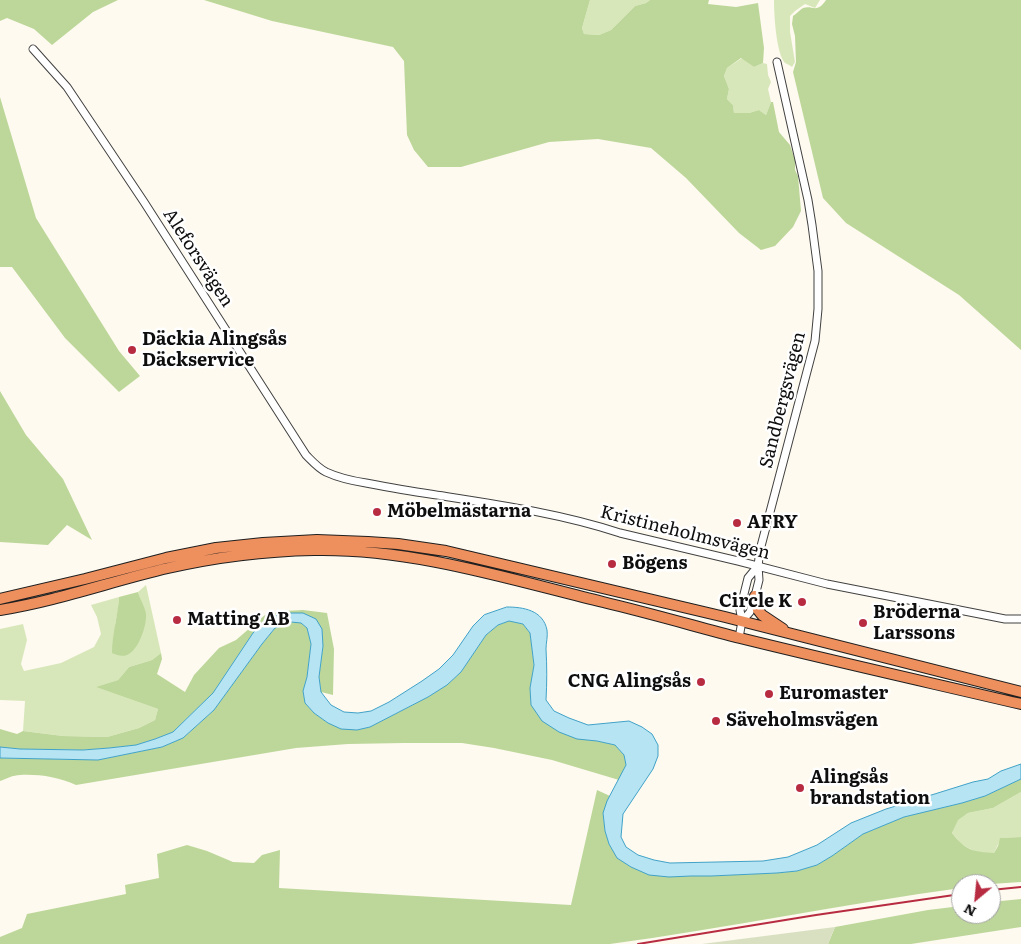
<!DOCTYPE html>
<meta charset="utf-8">
<style>
body{margin:0}
#map{position:relative;width:1021px;height:944px;overflow:hidden;background:#fefaef;font-family:Literata,serif}
canvas{display:block}
.north{position:absolute;left:951px;top:874px;width:50px;height:50px;box-sizing:border-box;background:#fff;border:1px solid #9f9f9f;border-radius:50%;rotate:208deg;font-size:14px;font-weight:700;line-height:20px;text-align:center;color:#0e0e0e}
.north::after{content:'';display:block;margin:auto;width:18px;height:22px;background:#b82c42;clip-path:polygon(50% 0,100% 100%,50% 72%,0 100%)}
</style>
<div id="map">
<canvas width="1021" height="944"></canvas>
<div class="north">N</div>
</div>
<script>
const ctx = document.querySelector('canvas').getContext('2d');
ctx.lineJoin = 'round';
function fillPath(path, color) {
  ctx.fillStyle = color;
  ctx.fill(path, 'evenodd');
}
function strokePath(path, color, width, dash) {
  ctx.strokeStyle = color;
  ctx.lineWidth = width;
  ctx.lineCap = dash ? 'butt' : 'round';
  ctx.setLineDash(dash || []);
  ctx.stroke(path);
}
function label(font, color, halo, rows, align = 'center') {
  ctx.font = font + ' Literata,serif';
  ctx.lineWidth = 5;
  ctx.setLineDash([]);
  ctx.textBaseline = 'middle';
  ctx.strokeStyle = halo;
  ctx.fillStyle = color;
  for (const [text, x, y, turn = 0] of rows) {
    ctx.save();
    ctx.translate(x, y);
    ctx.rotate((+turn || 0) * Math.PI / 180);
    ctx.textAlign = isNaN(turn) ? turn : align;
    if (halo) ctx.strokeText(text, 0, 0);
    ctx.fillText(text, 0, 0);
    ctx.restore();
  }
}
const green = new Path2D(`
 M590,0H650L646,3L635,6L611,30L599,35L584,34L582,28Z
 M774,0H820L815,8L805,4L795,11L790,16V32L795,62L792,67C790,65 787,64 785,63C776,53 774,14 774,0Z
 M742,58L754,67L763,63L767,64L768,75L771,82L768,89L771,102L766,115L759,110L749,113H734L733,105L727,99L729,89L724,76L727,68Z
 M146,585L161,653L152,660L129,667L118,680L97,687L158,709L155,720L139,728L107,737L63,736L23,731L25,701L0,700V629L23,624L27,640L21,664L24,671L61,663L94,647L101,634L97,617L91,605L119,597L118,610L115,625L141,602L138,592Z
 M1021,792V837L1001,838L994,853H978L961,844L952,833L957,820L968,813L993,808Z`);
const forest = new Path2D(`
 M0,0H118L93,12L52,45L34,29L7,18L0,21Z
 M204,0H590L582,28L584,34L599,35L611,30L635,6L646,3L650,0H709L708,4L736,7L758,3L764,48L763,63L754,67L741,58L727,68L724,76L729,89L727,99L733,105L734,113H749L759,110L766,115L771,102H773L779,132L790,145L795,160V170L798,176L801,211L793,227L775,246L761,250L739,233L686,178L651,148L598,139L549,142L461,167H428L414,150L407,135L404,61L393,47L272,21Z
 M826,0H1021V350L959,295L846,223L823,198L793,72L796,62L795,36L792,24L793,16C796,14 800,10 803,8C813,5 817,14 826,0Z
 M0,97L36,218L119,351L140,376L119,392L65,338L12,267H0Z
 M0,391L26,435L63,479L92,540L67,525L48,545L0,542Z
 M138,592C140,599 145,607 146,614C147,626 138,651 127,655C121,657 117,655 112,653C112,634 118,616 119,597Z
 M303,610L327,613L334,649L333,695L321,692L319,677L323,646L303,613L253,633L213,693L173,732L155,739L136,745L109,748L83,750L20,749L0,747V729L17,734L23,731L63,736L107,737L139,728L155,720L158,709L96,687L118,680L129,667L152,660L161,653L162,659L157,674L185,692L194,675L219,648L236,640L265,615L284,611Z
 M509,621L523,624L530,633L534,665L530,688L531,705L597,741L615,745L624,755L626,765L619,780L552,760L494,748L462,743H404L348,744L296,748L76,785C59,777 38,774 20,775C13,775 6,779 0,781V758L98,760L162,747L183,738L214,710L262,644L275,628L291,622L301,623L307,628L311,644L307,677L303,691L305,703L314,713L328,723L357,730L370,727L428,697L447,685L461,672L486,635L498,625Z
 M1021,779V792L993,808L968,813L958,820L952,833C965,850 973,852 994,853L998,846L1000,838L1021,837V882L991,884H961V888C844,904 727,928 610,944H0V937L22,928L27,914L126,894L125,885L159,878L157,854L187,845L207,851L233,862L254,863L262,855L280,850L279,888L571,905L597,790L610,796L603,813L605,831L609,844L618,858L631,867L691,876H711L777,873L797,871L817,865L832,856L863,834L904,817L962,803L985,796Z
 M1021,899V927L911,944H828L835,927L928,910L961,906V914H991V902Z`);
const cemetery = new Path2D(`
 M835,927L828,944H702Z`);
const water = new Path2D(`
 M507,607C523,607 543,610 547,630C548,636 546,643 546,649C547,666 547,683 546,700L554,711L569,718L588,725L629,721L642,727L652,734L658,745V756L653,769L623,814L621,837L626,847L638,855L654,860L670,863L763,861L788,857L817,845L851,823L886,809L909,802L973,782L988,779L1001,771L1021,764V779L985,796L962,803L904,817L863,834L832,856L817,865L797,871L777,873L711,876H691L669,877L649,875L631,867L617,858L609,844L605,831L603,813L607,801L626,765L624,755L615,745L597,741L577,739L559,732L542,721L531,705L530,688L534,665L530,633L523,624L509,621L498,625L486,635L461,672L447,685L428,697L370,727L357,730L341,729L328,723L314,713L305,703L303,691L307,677L311,644L307,628L301,623L291,622L275,628L262,644L214,710L183,738L162,747L98,760L0,758V747L20,749L83,750L109,748L136,745L155,739L173,732L213,693L253,633L263,622L277,615L289,613H303L316,619L322,629L323,646L319,677L321,692L331,705L344,712L358,713L371,711L389,702L422,681L439,669L453,655L473,626L484,615Z`);
const minor = new Path2D(`
 M33,49L67,87L144,202L306,455C312,461 318,468 326,472C339,478 353,481 366,483C387,487 409,491 430,494C494,504 559,513 620,533L738,561L827,584L1005,619H1021
 M742,621L750,612L755,596L759,580L758,566L760,550L815,341L818,309V271L812,225L808,200L777,62
 M739,638L742,621L740,610L748,578L758,566`);
const highway = new Path2D(`
 M755,596L758,610L762,615L783,629
 M0,599L85,579L166,558L216,548L263,543L317,540L368,542L398,544L446,551L725,617L1021,692
 M0,610C57,601 112,581 168,568C216,557 265,551 314,550C411,548 509,579 603,602C649,613 694,626 740,638C833,661 927,682 1021,704`);
const rail = new Path2D(`
 M991,890L1021,887
 M638,944L816,915L961,894`);
const markers = [
 [132,350,5,"#b82c42"],
 [377,512,5,"#b82c42"],
 [737,523,5,"#b82c42"],
 [612,564,5,"#b82c42"],
 [802,602,5,"#b82c42"],
 [177,620,5,"#b82c42"],
 [863,623,5,"#b82c42"],
 [701,682,5,"#b82c42"],
 [769,694,5,"#b82c42"],
 [716,721,5,"#b82c42"],
 [800,788,5,"#b82c42"]
];
const streetNames = [
 ["Aleforsvägen",198,258,57],
 ["Sandbergsvägen",783,400,-76],
 ["Kristineholmsvägen",685,533,14]
];
const poiNames = [
 ["Däckia Alingsås",142,340],
 ["Däckservice",142,361],
 ["Möbelmästarna",387,512],
 ["AFRY",747,523],
 ["Bögens",622,564],
 ["Circle K",792,602,"right"],
 ["Bröderna",873,613],
 ["Larssons",873,634],
 ["Matting AB",187,620],
 ["CNG Alingsås",691,682,"right"],
 ["Euromaster",779,694],
 ["Säveholmsvägen",726,721],
 ["Alingsås",810,778],
 ["brandstation",810,799]
];
fillPath(green, '#d7e7ba');
fillPath(forest, '#bdd79a');
fillPath(cemetery, '#d9e0c1');
fillPath(water, '#b6e4f3');
strokePath(water, '#40a1c7', 1);
strokePath(minor, '#414141', 9);
strokePath(highway, '#1f1f1f', 12);
strokePath(minor, '#fff', 7);
strokePath(highway, '#ee8f5e', 10);
strokePath(rail, '#b82c42', 2);
for (const [x, y, r, color] of markers) {
  const dot = new Path2D();
  dot.arc(x, y, r, 0, 2 * Math.PI);
  ctx.fillStyle = color;
  ctx.fill(dot);
  strokePath(dot, '#fff', 2);
}
label('18px', '#0e0e0e', '#fff', streetNames);
label('bold 18px', '#0e0e0e', '#fff', poiNames, 'left');
</script>
